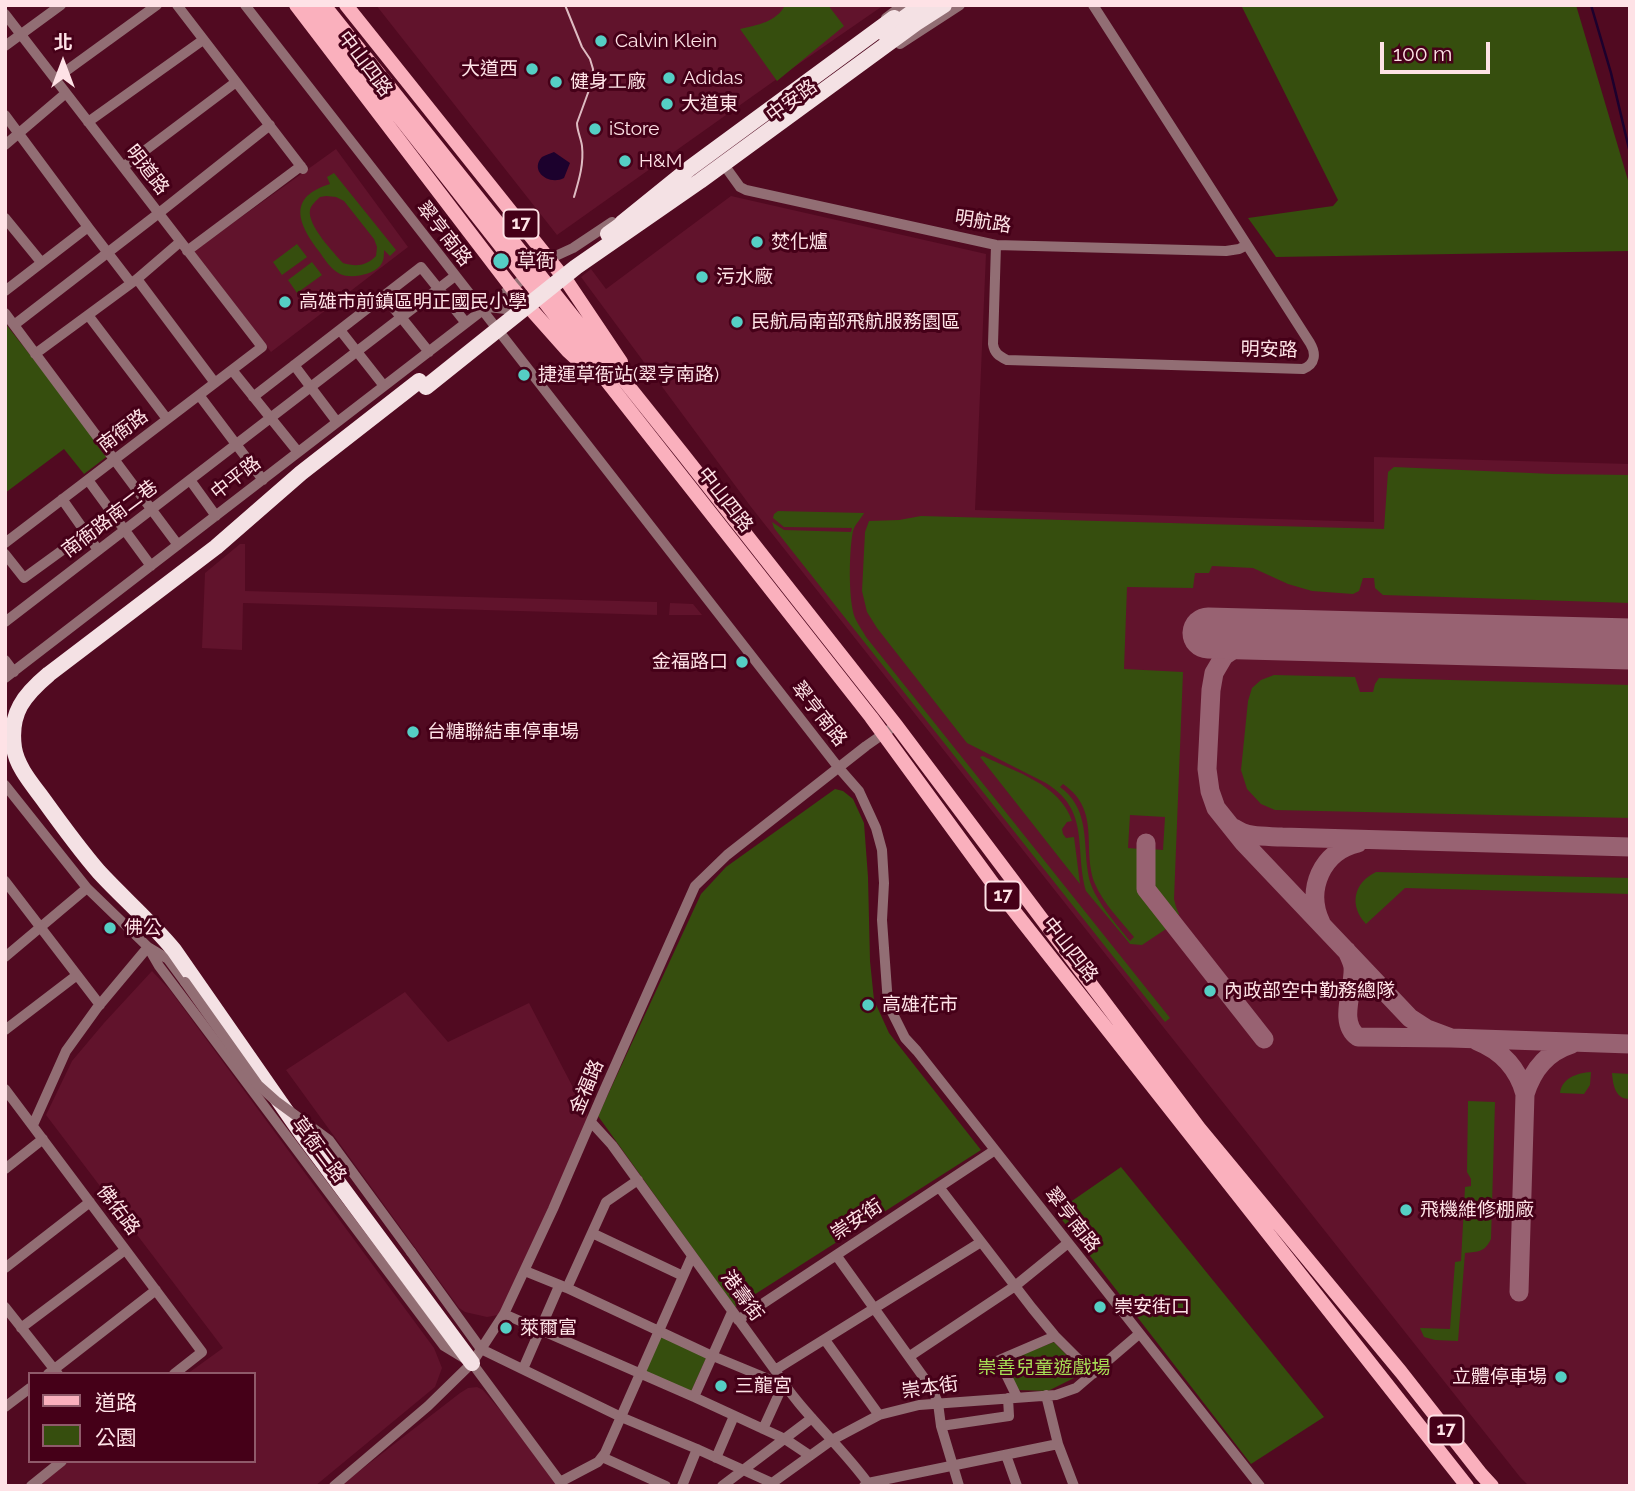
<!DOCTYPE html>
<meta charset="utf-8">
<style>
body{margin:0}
#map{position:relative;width:1635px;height:1491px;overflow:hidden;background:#510a21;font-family:Raleway,"Noto Sans TC",sans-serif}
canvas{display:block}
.frame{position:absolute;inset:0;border:7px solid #fee2e6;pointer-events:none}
.legend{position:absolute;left:28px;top:1372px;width:228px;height:91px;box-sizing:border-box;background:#450018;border:2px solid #8f5a6a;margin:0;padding:9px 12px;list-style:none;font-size:21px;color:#fee2e6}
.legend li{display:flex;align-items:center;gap:14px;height:35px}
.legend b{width:35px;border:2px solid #8f5a6a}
.north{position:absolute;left:28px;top:28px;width:70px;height:70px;-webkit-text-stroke:5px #450018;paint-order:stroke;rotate:0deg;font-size:19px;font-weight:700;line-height:28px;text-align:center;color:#fee2e6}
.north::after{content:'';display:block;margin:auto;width:24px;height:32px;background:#fee2e6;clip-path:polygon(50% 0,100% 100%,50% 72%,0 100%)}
.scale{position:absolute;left:1380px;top:42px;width:110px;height:32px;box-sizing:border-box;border:4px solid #fee2e6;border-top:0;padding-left:9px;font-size:21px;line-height:24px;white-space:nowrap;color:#fee2e6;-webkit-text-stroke:5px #450018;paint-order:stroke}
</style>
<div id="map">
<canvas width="1635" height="1491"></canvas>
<div class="frame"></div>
<ul class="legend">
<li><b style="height:9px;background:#fab0bd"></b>道路</li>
<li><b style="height:19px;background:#364e0e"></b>公園</li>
</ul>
<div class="north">北</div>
<div class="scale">100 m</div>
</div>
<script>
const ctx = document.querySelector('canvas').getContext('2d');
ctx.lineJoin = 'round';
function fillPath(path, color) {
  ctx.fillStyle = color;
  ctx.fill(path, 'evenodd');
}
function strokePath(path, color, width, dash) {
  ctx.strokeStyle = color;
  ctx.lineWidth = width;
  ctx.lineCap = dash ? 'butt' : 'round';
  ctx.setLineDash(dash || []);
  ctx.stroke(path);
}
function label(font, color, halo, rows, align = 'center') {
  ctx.font = font + ' Raleway,"Noto Sans TC",sans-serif';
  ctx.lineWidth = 6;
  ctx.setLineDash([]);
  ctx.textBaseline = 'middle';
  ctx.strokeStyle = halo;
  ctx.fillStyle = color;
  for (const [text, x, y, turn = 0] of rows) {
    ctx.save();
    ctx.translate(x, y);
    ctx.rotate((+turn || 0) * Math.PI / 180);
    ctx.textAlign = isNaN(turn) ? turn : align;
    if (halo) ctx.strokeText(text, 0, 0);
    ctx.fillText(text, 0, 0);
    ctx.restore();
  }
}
const built = new Path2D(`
 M376,5H884L774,81L557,235Z
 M336,149L408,247L271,352L194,251Z
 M731,196L986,254L975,510L1374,522V457L1630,464V1486H1529L1520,1477L751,507L581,277L591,269L606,289Z
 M240,544H245V591L657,602V615L243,603L242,650L202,648L205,573Z
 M670,603L693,604L702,615H669Z
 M152,971L170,990L434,1348L442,1368L435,1387L315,1486H34L65,1461H254V1374H187L223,1348L46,1115L72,1061L104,1023Z
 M405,992L448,1042L529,1003L591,1122L504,1314L487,1317L465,1312L459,1308L286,1070Z
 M477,1387L483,1390L565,1486H340L460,1393L468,1388Z`);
const green = new Path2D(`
 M785,5H828L844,26L777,81L740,29C757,25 777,22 785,5Z
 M1241,5H1576L1630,187V251L1276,257L1248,218L1333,206L1338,200Z
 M334,173L396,250L390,256L384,250C384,256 384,261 380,266C372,275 351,279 340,274C330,269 324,258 318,250C297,222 288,197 330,184L327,177ZM326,196L336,197L344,201L374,239L377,247L376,256C366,266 356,267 343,263C334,253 307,225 310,210C311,205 316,201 320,197Z
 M297,244L307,257L282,275L273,262Z
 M312,262L322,275L297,293L288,280Z
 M5,323L109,455L84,474L64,449L5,493Z
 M1394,467L1553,474L1630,475V603L1383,595L1375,588L1374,578H1363L1359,591L1353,594L1312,591L1288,584L1253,568L1212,566L1209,573H1195L1193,588L1127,587L1124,669L1183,672L1174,899L1176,907L1179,914L1176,918L1151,886V849L1163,850L1165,817L1130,815L1128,848L1140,849L1141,889L1167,925L1166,929L1142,945L1130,944L1086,891C1074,848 1091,809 1044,782L967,743L877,628L867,612L862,591L865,532L869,521L899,520L921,516L1384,529L1388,472ZM1063,784C1102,811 1081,848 1095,884C1103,903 1121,921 1134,937L1130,941C1119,928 1098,903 1092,887C1089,881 1088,873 1087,866C1084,835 1087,807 1060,787Z
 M778,511L864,513C861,519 855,524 853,531C849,550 848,600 855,618C858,625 863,631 866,637L1170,1018L1165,1022L774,528L772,522L784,530L851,532L852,528L784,527L773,518L774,514Z
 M1274,675L1355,677L1360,692H1373L1375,684L1379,678L1630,685V818L1275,810L1261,804L1247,789L1241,770L1248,701L1252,688L1261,680Z
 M983,756C1015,772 1060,784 1072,821L1067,822L1062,829L1063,834L1066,838L1074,837L1080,884L980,757Z
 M835,789L843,791L853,799L864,823L868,877L870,961L874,1000L889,1033L981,1150L735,1307L598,1116L701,894L726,867Z
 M1376,872L1630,878V894L1405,888L1366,924C1349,906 1353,883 1376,872Z
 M1591,1072L1590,1085L1584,1094L1560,1093C1562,1078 1577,1073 1591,1072Z
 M1612,1073L1630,1074V1099C1615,1099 1613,1085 1612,1073Z
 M1468,1101L1495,1102L1491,1239C1484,1253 1479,1251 1465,1253L1458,1341L1435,1340L1424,1337L1420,1328L1450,1329L1455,1262L1461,1261L1465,1187L1471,1186V1179L1467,1172Z
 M1121,1167L1324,1417L1251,1464L1056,1212Z
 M659,1335L707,1356L690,1394L643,1373Z
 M1054,1342L1084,1373L1048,1391L1017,1390L1003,1362Z`);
const water = new Path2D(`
 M554,152L570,163L564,178C549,186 529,171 542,157C545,155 550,154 554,152Z`);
const stream = new Path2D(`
 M1591,5L1611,73L1630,153`);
const taxiway = new Path2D(`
 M1277,635L1243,643L1224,656L1214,673L1211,690L1207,769L1210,791L1216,808L1244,843L1410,1018L1427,1029L1451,1038
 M1234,828C1248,838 1266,836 1282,837L1630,847
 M1146,843V889L1264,1039
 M1321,923C1305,890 1322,851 1358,843
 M1347,951C1349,956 1352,961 1353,967C1355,988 1337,1022 1358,1037L1451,1038L1630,1044
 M1477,1041C1502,1051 1518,1068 1525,1094L1519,1292
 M1525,1094C1533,1069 1547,1052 1572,1044`);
const runway = new Path2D(`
 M1208,633L1630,644`);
const minor = new Path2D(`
 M177,5L303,169
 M245,5C442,260 642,512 838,767L859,791L876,828L882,850L884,883L882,920L888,1004L905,1038L917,1051L1260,1486
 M5,14L262,347L5,543
 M886,18L903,5
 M900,44L960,5
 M5,46L61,5
 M55,79L157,5
 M5,115L88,227L5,291
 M88,122L203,40
 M5,145L66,93
 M123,167L236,82
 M727,169L740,187L746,190L996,245L1226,251L1239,249L1247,245
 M5,218L41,262
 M88,227L131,283
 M996,245L993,344C994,353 999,356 1007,360L1303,369C1316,364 1316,353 1310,343L1093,5
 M187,251L301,166
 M137,279L180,242
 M384,296L429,352
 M488,307L523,311
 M5,313L178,545
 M88,315L167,419
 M14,325L159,213L270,125
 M340,330L384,386
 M35,354L137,279L215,383
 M294,365L337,422
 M232,370L298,452
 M199,395L263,480
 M253,397L421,267L466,323
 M88,480L151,566
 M190,480L216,516
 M62,499L98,550
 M5,554L24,578L86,533
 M5,622L455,276
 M5,660L14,672
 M5,678L549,259L573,248L612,222
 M5,785L87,888L148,947L168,959L185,982
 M5,881L100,1005
 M148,947L159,966L444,1346L472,1363L563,1486
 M5,957L87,888
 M5,1030L77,975
 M5,1089L202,1352L174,1374
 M591,1122L612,1145L775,1370C801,1413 841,1445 870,1486
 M33,1125L66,1051L97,1008L148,947
 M5,1169L43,1139
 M939,1187L1032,1308L1055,1336L1093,1374
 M592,1233L683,1276
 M411,1252L481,1349L621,1417L697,1449L772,1483
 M836,1255L932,1389L938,1403L941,1426L959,1486
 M5,1268L90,1202
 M525,1271L567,1288L708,1354L783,1385L763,1429
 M567,1288L606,1202L638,1180
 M5,1307L58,1374
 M504,1314L694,1397L785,1439L809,1455
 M738,1320L995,1150
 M21,1328L125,1250
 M825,1340L879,1415
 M910,1356L1015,1286L1068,1243
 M523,1369L559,1286
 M775,1370L981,1242
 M48,1374L156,1290
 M1046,1395L1058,1444L1074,1486
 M694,1397L732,1312
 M1017,1397L999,1360L1055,1336
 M5,1407L30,1388
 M941,1426L1009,1416L1008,1398
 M1006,1455L1017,1486
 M602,1457L666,1486
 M716,1458L734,1416
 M560,1482L598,1462L605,1453L692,1256
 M31,1486L62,1461
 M334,1486L428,1406L472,1363L504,1314L553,1209L603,1093L695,886L727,855L866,746L896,725
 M682,1486L697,1449
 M722,1486L812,1418
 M768,1486L832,1440L879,1415L919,1405L1056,1395L1076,1388L1139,1334
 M864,1486L868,1483L1058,1444`);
const major = new Path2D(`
 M296,5L512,288L568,351L591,372
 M311,5L871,717L996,888L1467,1486
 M324,5L682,453L896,725L1199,1128L1401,1372L1481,1474L1492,1486
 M346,5L568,283L621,362`);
const highway = new Path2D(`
 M884,33L922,5
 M608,234L632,217
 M419,381L301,473L216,547L49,674C24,695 9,713 14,748C17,767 32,784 43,799C61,824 79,849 99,872C124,899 151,922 174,950L302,1134L472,1363`);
const tram = new Path2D(`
 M565,5L582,47L590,59L593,69L592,82L577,123C577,131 581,138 582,146C584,164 579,180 574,197`);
const minorBridge = new Path2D(`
 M185,982L258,1085L276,1101L329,1140L411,1252`);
const highwayBridge = new Path2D(`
 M622,223L690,168L894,18
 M426,387L576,267L700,181L916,23L944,5`);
const markers = [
 [601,41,7,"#55cec4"],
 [532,69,7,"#55cec4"],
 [669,78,7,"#55cec4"],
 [556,82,7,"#55cec4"],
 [667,104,7,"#55cec4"],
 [595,129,7,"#55cec4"],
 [625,161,7,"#55cec4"],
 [757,242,7,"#55cec4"],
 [501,261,9,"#55cec4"],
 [702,277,7,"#55cec4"],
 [285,302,7,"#55cec4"],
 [737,322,7,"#55cec4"],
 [524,375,7,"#55cec4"],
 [742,662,7,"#55cec4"],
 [413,732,7,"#55cec4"],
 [110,928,7,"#55cec4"],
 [1210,991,7,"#55cec4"],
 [868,1005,7,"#55cec4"],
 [1406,1210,7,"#55cec4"],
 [1100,1307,7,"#55cec4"],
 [506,1328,7,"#55cec4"],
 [1561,1377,7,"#55cec4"],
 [721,1386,7,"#55cec4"]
];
const shields = [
 [521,224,35],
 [1003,896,35],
 [1446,1430,35]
];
const shieldNames = [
 ["17",521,224],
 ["17",1003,896],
 ["17",1446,1430]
];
const poiNames = [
 ["Calvin Klein",615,41],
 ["大道西",518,69,"right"],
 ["Adidas",683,78],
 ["健身工廠",570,82],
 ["大道東",681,104],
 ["iStore",609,129],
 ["H&M",639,161],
 ["焚化爐",771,242],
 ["草衙",517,261],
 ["污水廠",716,277],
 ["高雄市前鎮區明正國民小學",299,302],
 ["民航局南部飛航服務園區",751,322],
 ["捷運草衙站(翠亨南路)",538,375],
 ["金福路口",728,662,"right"],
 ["台糖聯結車停車場",427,732],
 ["佛公",124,928],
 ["內政部空中勤務總隊",1224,991],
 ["高雄花市",882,1005],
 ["飛機維修棚廠",1420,1210],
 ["崇安街口",1114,1307],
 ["萊爾富",520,1328],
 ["立體停車場",1547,1377,"right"],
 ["三龍宮",735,1386]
];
const streetNames = [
 ["中山四路",365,64,53],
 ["中安路",792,101,-36],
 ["明道路",147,170,52],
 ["明航路",983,222,9],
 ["翠亨南路",444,234,52],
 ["明安路",1269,350,1],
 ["南衙路",123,431,-37],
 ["中平路",236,478,-38],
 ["中山四路",725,500,52],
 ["南衙路南二巷",110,519,-37],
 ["翠亨南路",819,714,52],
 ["中山四路",1070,950,52],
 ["金福路",587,1087,-67],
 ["草衙二路",319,1150,53],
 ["佛佑路",118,1210,53],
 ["崇安街",857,1220,-34],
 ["翠亨南路",1072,1220,52],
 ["港壽街",742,1296,54],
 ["崇本街",930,1388,-8]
];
const parkNames = [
 ["崇善兒童遊戲場",1044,1368]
];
fillPath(built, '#61132c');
fillPath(green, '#364e0e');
fillPath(water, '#1c012d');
strokePath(stream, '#1c012d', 2.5);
strokePath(taxiway, '#986272', 19);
strokePath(runway, '#986272', 51);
strokePath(minor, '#926e74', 10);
strokePath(major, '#fab0bd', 14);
strokePath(highway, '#f4e1e4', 16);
strokePath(tram, '#debbc2', 2);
strokePath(minorBridge, '#926e74', 10);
strokePath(highwayBridge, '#f4e1e4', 16);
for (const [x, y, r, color] of markers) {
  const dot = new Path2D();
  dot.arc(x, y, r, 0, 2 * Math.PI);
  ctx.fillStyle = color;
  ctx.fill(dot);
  strokePath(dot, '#450018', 2.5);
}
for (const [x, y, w] of shields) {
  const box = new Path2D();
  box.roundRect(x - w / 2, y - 14.5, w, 29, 5);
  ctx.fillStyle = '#450018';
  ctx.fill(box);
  strokePath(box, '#fee2e6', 2);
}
label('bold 18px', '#fee2e6', null, shieldNames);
label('19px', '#fee2e6', '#450018', poiNames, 'left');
label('19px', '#fee2e6', '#450018', streetNames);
label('19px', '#a6dc55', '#450018', parkNames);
</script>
